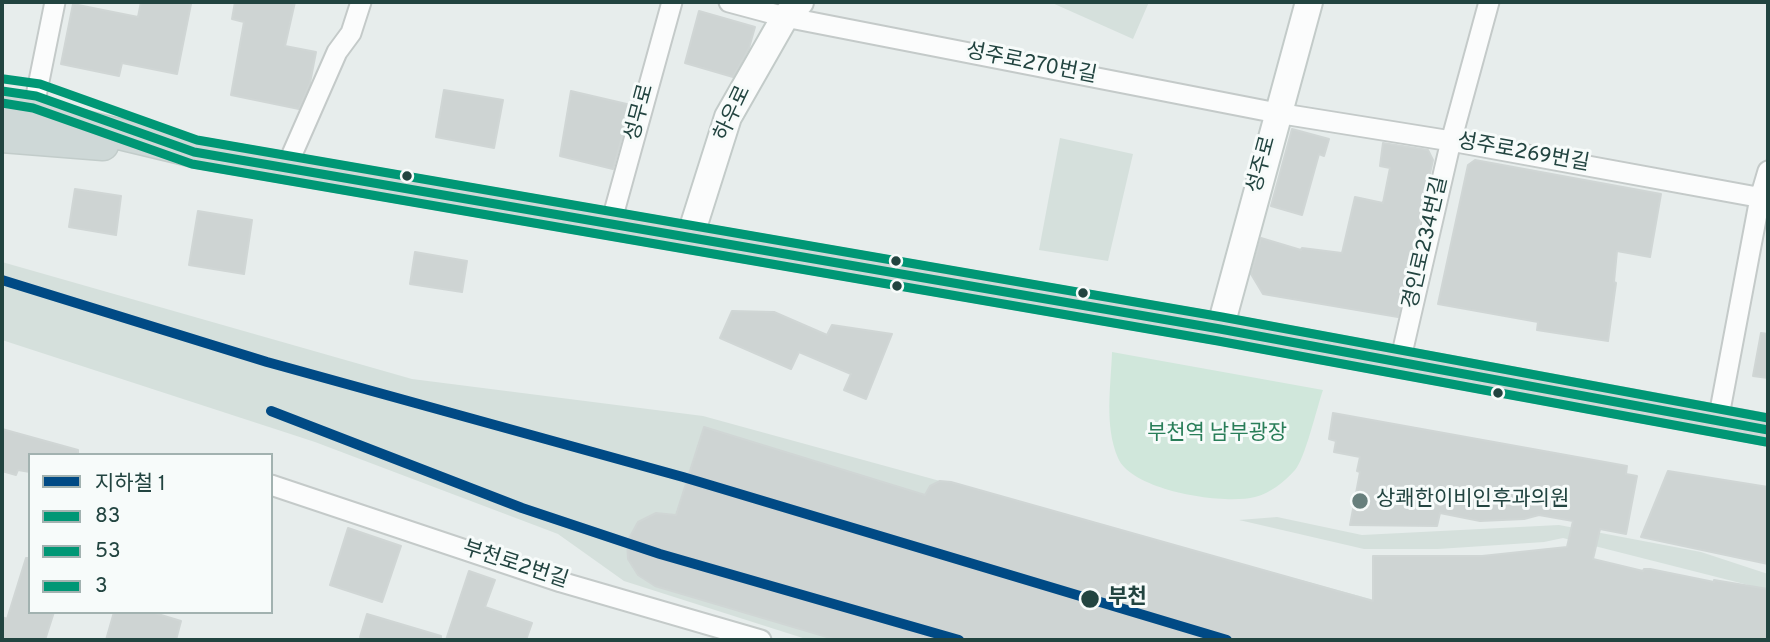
<!DOCTYPE html>
<meta charset="utf-8">
<style>
body{margin:0}
#map{position:relative;width:1770px;height:642px;overflow:hidden;background:#e7edec;font-family:Overpass,"Noto Sans KR",sans-serif}
canvas{display:block}
.frame{position:absolute;inset:0;border:4px solid #224440;pointer-events:none}
.legend{position:absolute;left:28px;top:453px;width:245px;height:161px;box-sizing:border-box;background:#f7fbfa;border:2px solid #a2b2b0;margin:0;padding:9px 12px;list-style:none;font-size:21px;color:#224440}
.legend li{display:flex;align-items:center;gap:14px;height:35px}
.legend b{width:35px;border:2px solid #a2b2b0}
</style>
<div id="map">
<canvas width="1770" height="642"></canvas>
<div class="frame"></div>
<ul class="legend">
<li><b style="height:9px;background:#004a85"></b>지하철 1</li>
<li><b style="height:9px;background:#009775"></b>83</li>
<li><b style="height:9px;background:#009775"></b>53</li>
<li><b style="height:9px;background:#009775"></b>3</li>
</ul>
</div>
<script>
const ctx = document.querySelector('canvas').getContext('2d');
ctx.lineJoin = 'round';
function fillPath(path, color) {
  ctx.fillStyle = color;
  ctx.fill(path, 'evenodd');
}
function strokePath(path, color, width, dash) {
  ctx.strokeStyle = color;
  ctx.lineWidth = width;
  ctx.lineCap = dash ? 'butt' : 'round';
  ctx.setLineDash(dash || []);
  ctx.stroke(path);
}
function label(font, color, halo, rows, align = 'center') {
  ctx.font = font + ' Overpass,"Noto Sans KR",sans-serif';
  ctx.lineWidth = 6;
  ctx.setLineDash([]);
  ctx.textBaseline = 'middle';
  ctx.strokeStyle = halo;
  ctx.fillStyle = color;
  for (const [text, x, y, turn = 0] of rows) {
    ctx.save();
    ctx.translate(x, y);
    ctx.rotate((+turn || 0) * Math.PI / 180);
    ctx.textAlign = isNaN(turn) ? turn : align;
    if (halo) ctx.strokeText(text, 0, 0);
    ctx.fillText(text, 0, 0);
    ctx.restore();
  }
}
const built = new Path2D(`
 M1050,2H1149L1133,39Z
 M1060,138L1133,154L1108,261L1039,250Z
 M2,262L412,379L703,416L1520,640H809L624,581L558,534L315,442L2,340Z
 M1277,517L1362,535L1559,525L1701,552L1768,574V590L1563,538L1544,542L1438,549H1364L1239,520Z`);
const green = new Path2D(`
 M1112,352L1323,390C1317,407 1305,459 1295,470C1284,482 1271,493 1255,497C1224,505 1132,491 1118,458C1104,425 1111,386 1112,352Z`);
const building = new Path2D(`
 M141,2L191,4L177,74L122,63L119,76L61,64L73,4L138,17Z
 M235,2H295L285,46L316,52L310,83L299,109L231,95L244,22L232,19Z
 M699,11L755,27L749,48L733,77L685,63Z
 M444,90L503,100L494,148L436,137Z
 M571,91L631,105L613,169L560,156Z
 M1292,129L1329,139L1324,156L1319,154L1302,215L1271,206Z
 M1383,143L1428,150L1433,160L1398,317L1263,294L1251,274L1261,238L1301,250L1302,248L1342,253L1355,197L1383,203L1390,168L1380,166Z
 M1475,160L1661,194L1650,257L1617,251L1614,282L1616,283L1608,341L1537,330L1538,322L1438,304L1468,165Z
 M75,189L121,196L116,235L69,227Z
 M198,211L252,220L244,274L189,265Z
 M415,252L467,261L462,292L410,284Z
 M732,311L774,312L827,335L832,325L892,334L866,399L844,390L851,374L799,352L791,369L720,338Z
 M1761,333L1768,334V378L1753,376Z
 M1333,413L1627,466L1626,474L1637,476L1626,534L1600,529L1593,559L1643,571L1644,569H1650L1714,582V580L1768,589V640H837L655,586L638,575L628,559L627,542L638,522L656,513L676,515L704,427L925,495L930,486L940,481L951,482L1373,601V556H1482L1567,547L1573,521L1539,515L1524,519L1480,521L1440,513L1437,526L1350,525L1360,472L1357,471L1360,457L1334,452L1336,441L1329,439Z
 M2,429L78,450V455H30V472L18,470L16,475L2,471Z
 M1668,471L1768,487V564L1641,537Z
 M348,528L401,546L382,602L330,585Z
 M26,558H30V612H54L45,640H2V617L7,619Z
 M469,571L495,580L485,607L532,623L526,640H446Z
 M114,612H151L181,621L176,640H106Z
 M367,614L441,636V640H370L360,637Z`);
const street = new Path2D(`
 M729,2L785,17L1277,113L1451,141L1768,199
 M36,96L55,2
 M286,168L337,52L351,33L361,2
 M611,223L672,2
 M1400,362L1450,145L1489,2
 M1718,421L1760,198L1768,171
 M271,485L561,582L761,640`);
const secondary = new Path2D(`
 M690,237L728,117L785,17L800,2
 M1220,329L1309,2`);
const primary = new Path2D(`
 M2,108L31,113L194,152L1220,329L1768,430
 M2,137L103,145`);
const bus1 = new Path2D(`
 M2,91L36,96L194,152L1220,329L1768,430`);
const bus2 = new Path2D(`
 M2,103L33,108L192,164L1218,341L1766,442`);
const bus3 = new Path2D(`
 M4,79L40,84L197,140L1222,317L1768,418`);
const metro1 = new Path2D(`
 M2,280L267,362L683,477L1227,640
 M271,411L522,508L660,554L959,640`);
const markers = [
 [407,176,6,"#224440"],
 [896,261,6,"#224440"],
 [897,286,6,"#224440"],
 [1083,293,6,"#224440"],
 [1498,393,6,"#224440"],
 [1360,501,9,"#677f7c"],
 [1090,599,10,"#224440"]
];
const streetNames = [
 ["성주로270번길",1031,65,11],
 ["성무로",641,113,-75],
 ["하우로",734,114,-65],
 ["성주로269번길",1523,154,10],
 ["성주로",1263,165,-75],
 ["경인로234번길",1427,243,-77],
 ["부천로2번길",515,566,18]
];
const parkNames = [
 ["부천역 남부광장",1217,435]
];
const poiNames = [
 ["상쾌한이비인후과의원",1376,501]
];
const stopNames = [
 ["부천",1108,599]
];
fillPath(built, '#d5e0dc');
fillPath(green, '#d0e7db');
fillPath(building, '#ced4d3');
strokePath(building, '#d0d6d5', 2);
strokePath(street, '#c4cac9', 23);
strokePath(secondary, '#c3cbc9', 30);
strokePath(primary, '#c2ccca', 33);
strokePath(street, '#fbfcfc', 19);
strokePath(secondary, '#fbfcfc', 26);
strokePath(primary, '#ced8d7', 30);
strokePath(bus1, '#009775', 9);
strokePath(bus2, '#009775', 9);
strokePath(bus3, '#009775', 9);
strokePath(metro1, '#004a85', 10);
for (const [x, y, r, color] of markers) {
  const dot = new Path2D();
  dot.arc(x, y, r, 0, 2 * Math.PI);
  ctx.fillStyle = color;
  ctx.fill(dot);
  strokePath(dot, '#f7fbfa', 2.5);
}
label('21px', '#224440', '#f7fbfa', streetNames);
label('21px', '#297e59', '#f7fbfa', parkNames);
label('21px', '#224440', '#f7fbfa', poiNames, 'left');
label('bold 21px', '#224440', '#f7fbfa', stopNames, 'left');
</script>
